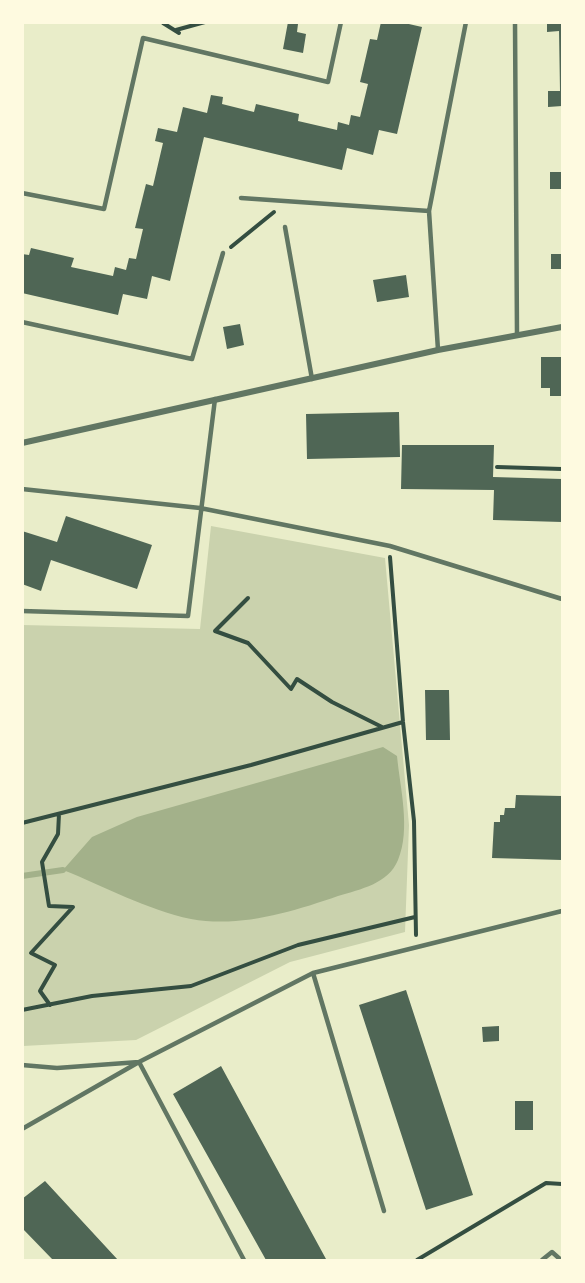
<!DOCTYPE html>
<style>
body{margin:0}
#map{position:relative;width:585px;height:1283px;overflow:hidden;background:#e9edc9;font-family:Roboto,sans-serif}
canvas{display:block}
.frame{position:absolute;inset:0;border:24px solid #fefae0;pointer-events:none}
</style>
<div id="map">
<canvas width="585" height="1283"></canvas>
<div class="frame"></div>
</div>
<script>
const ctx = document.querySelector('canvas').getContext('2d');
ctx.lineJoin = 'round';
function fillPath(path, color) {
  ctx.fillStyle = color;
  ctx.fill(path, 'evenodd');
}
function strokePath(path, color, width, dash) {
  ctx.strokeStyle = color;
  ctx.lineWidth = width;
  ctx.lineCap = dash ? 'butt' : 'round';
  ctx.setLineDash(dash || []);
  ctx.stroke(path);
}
const green = new Path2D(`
 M211,526L385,558L409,825L405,932L290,962L136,1040L23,1046L22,625L200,629Z`);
const water = new Path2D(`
 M383,747L397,756C400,788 411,829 398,860C388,884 361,889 338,896C292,912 240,928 191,919C147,910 104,886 63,870L92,837L137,817Z`);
const stream = new Path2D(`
 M22,876L63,870`);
const building = new Path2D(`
 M288,22L298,24L297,32L306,34L303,53L283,49Z
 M381,22H400L422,27L397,134L379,130L373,155L347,148L342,170L204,137L170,281L152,276L147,299L123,294L118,315L22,293V254L29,255L31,248L74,258L71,267L113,276L115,267L126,270L129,258L136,259L143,229L135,228L146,184L153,186L163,143L155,141L158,128L177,132L183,107L207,113L211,95L223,97L222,104L254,112L256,104L299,114L298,121L337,130L338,122L349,125L351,115L360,117L368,84L360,82L370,39L377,40Z
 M547,22H562V106L548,107V91H560L559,31L547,32Z
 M550,172H562V189H550Z
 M551,254H562V269H551Z
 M406,275L409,297L377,302L373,280Z
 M240,324L244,345L227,349L223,327Z
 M541,357H562V396H550V388H541Z
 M399,412L400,457L307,459L306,414Z
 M402,445H494L493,477L562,479V522L493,520L494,490L401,489Z
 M66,516L152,545L137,589L51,560L41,591L22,584V531L57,542Z
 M425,690H449L450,740H426Z
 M516,795L562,796V860L492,858L494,822H500V815H504L505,808H515Z
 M406,990L473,1195L426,1210L359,1005Z
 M499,1026V1041L483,1042L482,1027Z
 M221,1066L326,1259L324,1260H266L173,1094Z
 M515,1101H533V1130H515Z
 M45,1181L118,1260H53L22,1228V1199Z`);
const path = new Path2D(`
 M163,23L179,33
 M176,30L205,22
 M231,247L274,212
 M497,467L562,469
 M390,557L403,722L414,821L416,935
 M248,598L215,631L248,643L291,689L297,679L332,702L382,727
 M22,823L251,765L403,722
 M50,1005L40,991L55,965L31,953L73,907L49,906L42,862L58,834L59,814
 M22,1010L92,996L191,986L298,945L415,917
 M417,1260L546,1183L562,1184`);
const service = new Path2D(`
 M515,22L517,335
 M22,193L104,209L143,38L328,82L341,22
 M241,198L429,211
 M285,227L312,379
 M22,322L192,359L223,253
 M438,350L429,211L466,22
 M22,489L200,508L390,546L562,599
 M22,611L188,616L215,399
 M313,973L384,1211
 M22,1065L57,1068L139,1062L313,973L562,911
 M22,1129L139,1062L244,1260
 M542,1260L552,1252L561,1260`);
const minor = new Path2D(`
 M22,443L438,350L562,327`);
fillPath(green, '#cad2ad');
fillPath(water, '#a3b18a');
strokePath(stream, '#a3b18a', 6);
fillPath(building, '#4f6655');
strokePath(path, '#344e41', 4);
strokePath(service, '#617663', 4.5);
strokePath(minor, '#617663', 6);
</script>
